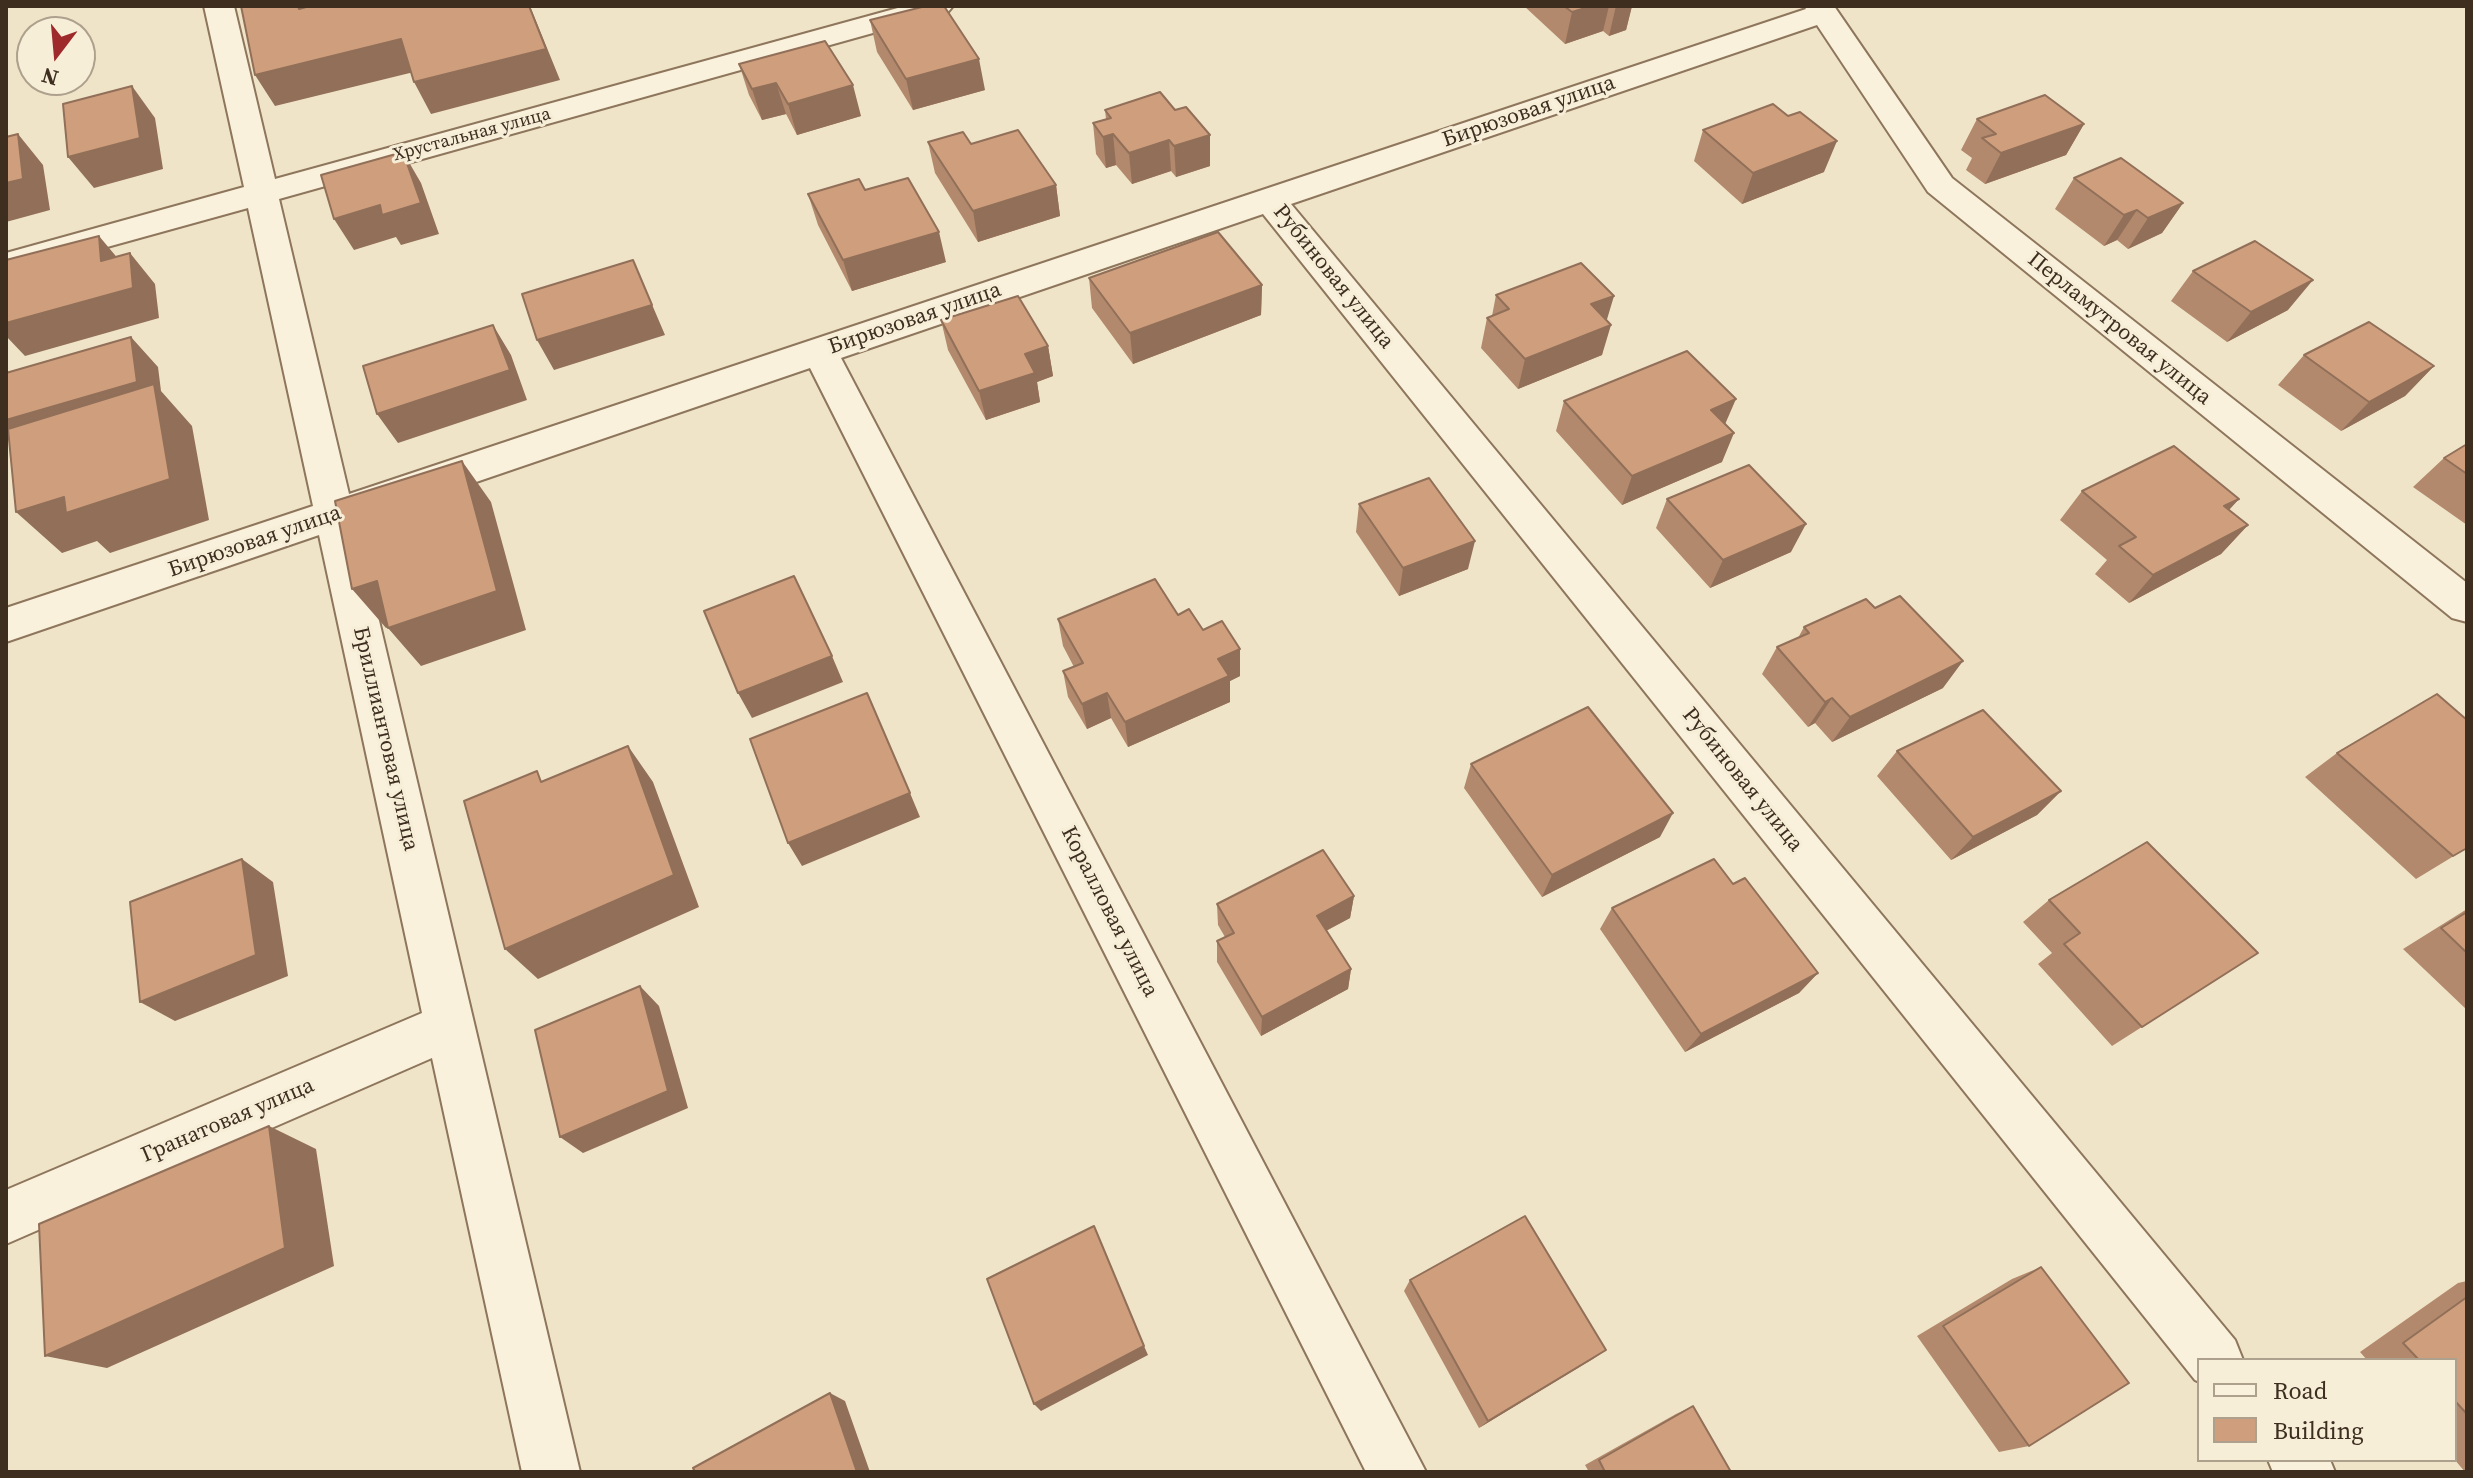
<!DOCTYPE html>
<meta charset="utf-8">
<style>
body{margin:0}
#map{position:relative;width:2473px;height:1478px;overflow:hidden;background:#f0e4c8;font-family:"Source Serif 4",serif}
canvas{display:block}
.frame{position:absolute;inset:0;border:8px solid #3d2e20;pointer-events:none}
.legend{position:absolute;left:2197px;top:1358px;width:260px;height:104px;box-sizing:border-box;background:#f7eed8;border:2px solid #ada18e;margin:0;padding:10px 14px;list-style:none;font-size:24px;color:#3d2e20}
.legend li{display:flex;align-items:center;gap:16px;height:40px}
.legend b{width:40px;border:2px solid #ada18e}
.north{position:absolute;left:16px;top:16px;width:80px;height:80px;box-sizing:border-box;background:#f7eed8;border:2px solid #ada18e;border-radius:50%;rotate:196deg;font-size:22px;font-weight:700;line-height:32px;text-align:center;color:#3d2e20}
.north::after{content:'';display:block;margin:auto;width:28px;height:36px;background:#9e2a2b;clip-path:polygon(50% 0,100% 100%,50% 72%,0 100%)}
</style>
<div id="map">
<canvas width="2473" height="1478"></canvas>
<div class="frame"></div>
<ul class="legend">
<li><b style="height:10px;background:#faf1dc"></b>Road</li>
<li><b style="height:22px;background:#cf9f7d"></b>Building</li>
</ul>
<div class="north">N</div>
</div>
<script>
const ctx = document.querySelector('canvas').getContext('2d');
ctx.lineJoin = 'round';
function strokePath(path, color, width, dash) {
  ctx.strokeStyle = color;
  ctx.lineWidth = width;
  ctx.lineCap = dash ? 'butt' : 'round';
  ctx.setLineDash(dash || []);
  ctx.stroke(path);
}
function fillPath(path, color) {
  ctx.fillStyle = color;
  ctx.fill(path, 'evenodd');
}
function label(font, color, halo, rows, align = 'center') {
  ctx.font = font + ' "Source Serif 4",serif';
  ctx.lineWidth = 6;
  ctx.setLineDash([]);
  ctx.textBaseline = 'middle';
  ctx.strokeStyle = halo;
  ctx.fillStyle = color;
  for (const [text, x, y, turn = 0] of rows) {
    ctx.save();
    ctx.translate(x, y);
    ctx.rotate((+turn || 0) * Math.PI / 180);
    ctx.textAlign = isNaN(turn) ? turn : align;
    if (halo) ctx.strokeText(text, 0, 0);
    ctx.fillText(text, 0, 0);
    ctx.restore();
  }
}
const street = new Path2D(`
 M204,6H234L275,179L905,6H953L948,12L279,199L349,494L1806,9L1804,6H1834L1952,178L2467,583V622L2452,618L1928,192L1817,25L1291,204L2235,1340L2243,1360H2199V1382L2195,1380L1263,214L841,358L1426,1472H1366L810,368L356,523L580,1472H522L432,1058L6,1244V1190L422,1013L319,535L6,642V608L313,506L248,208L6,275V253L244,187Z
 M2268,1460H2330L2335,1472H2273Z`);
const wall = new Path2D(`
 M1524,6H1632L1626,30L1609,36L1603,31L1565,44Z
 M870,20L985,90L913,110L877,52Z
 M739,64L861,116L797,135L786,114L762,120L749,95Z
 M1105,110H1175L1210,135V166L1176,177L1171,171L1132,184L1116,165L1106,168L1096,154L1093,123L1106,119Z
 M1788,116L1824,172L1742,204L1694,161L1703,130Z
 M1977,119L2084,124L2066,155L1985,184L1966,170L1972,158L1961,150Z
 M928,142L971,144L1056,185L1060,216L978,242L935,173Z
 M2074,178L2183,203L2162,233L2128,249L2117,240L2104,246L2055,209Z
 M808,194L946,262L852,291L818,225Z
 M2193,271L2288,310L2227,342L2171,301Z
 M1089,278L1262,285L1261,315L1133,364L1092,308Z
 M1496,295L1607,320L1602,355L1518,389L1481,348L1487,318L1492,316Z
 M941,320L1048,346L1053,376L1037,382L1040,402L986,420L948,350Z
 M2304,355L2434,366L2405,396L2341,431L2278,385Z
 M1564,401L1725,424L1722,462L1622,505L1556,431Z
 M2467,444V525L2413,487L2444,458Z
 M2082,491L2239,499L2229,510L2248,525L2221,554L2129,603L2095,574L2107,560L2060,520Z
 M1667,499L1791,552L1710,588L1656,528Z
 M1359,504L1468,569L1399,596L1356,532Z
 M1178,615L1203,630L1240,676L1230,681V702L1128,747L1111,718L1087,729L1068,697L1063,671L1074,667L1063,646L1058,619Z
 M1804,627L1943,688L1832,742L1815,723L1808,727L1762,674L1777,647L1798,638Z
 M1897,751L2061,791L2037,815L1951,860L1877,776Z
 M2337,753L2467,848L2416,879L2305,777Z
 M1471,764L1660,837L1542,897L1464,788Z
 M1733,884L1818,973L1799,993L1685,1052L1600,929L1612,908Z
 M1354,896L1350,918L1326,931L1351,969L1348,989L1261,1036L1217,962V941L1225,937L1218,925L1217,904Z
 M2049,900L2258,953L2112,1046L2038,964L2052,953L2023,922Z
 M2467,909V1010L2403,949Z
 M2041,1267L2029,1446L1999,1452L1917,1336L2012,1279Z
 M1410,1280L1606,1350L1479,1428L1404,1291Z
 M2467,1281V1472H2465L2455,1460V1360H2367L2360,1352L2458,1283Z
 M1693,1406L1731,1472H1589L1585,1465L1676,1414Z`);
const shadedWall = new Path2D(`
 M529,6H530L560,80L431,114L414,82Z
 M1592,6H1609L1603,31L1565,44L1572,12Z
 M1616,6H1632L1626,30L1609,36Z
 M401,39L418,71L275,106L255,75Z
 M979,59L985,90L913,110L906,79Z
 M776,83L786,114L762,120L752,89Z
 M853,85L861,116L797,135L788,104Z
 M132,86L155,118L163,169L94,188L68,157Z
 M2084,124L2066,155L1985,184L2001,153Z
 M18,134L43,165L50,210L6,222V183Z
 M1113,134L1116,165L1106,168L1103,137Z
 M1210,135V166L1176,177L1174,146Z
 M1169,140L1171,171L1132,184L1129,153Z
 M1837,141L1824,172L1742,204L1753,173Z
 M403,152L421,183L439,234L401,245L396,237L354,250L334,219L380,205Z
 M1056,185L1060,216L978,242L973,211Z
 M2183,203L2162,233L2128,249L2148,218Z
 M2137,210L2117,240L2104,246L2124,215Z
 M939,232L946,262L852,291L843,260Z
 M99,236L125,267L130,253L155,284L159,318L25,356L6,336V323L101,261Z
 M633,260L665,335L554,370L537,340Z
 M2313,280L2288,310L2227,342L2251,312Z
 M1262,285L1261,315L1133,364L1130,333Z
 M1614,296L1605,326L1591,304Z
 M493,325L511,355L527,400L398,443L377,414Z
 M1611,325L1602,355L1518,389L1525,359Z
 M131,337L158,367L161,391L192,426L209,520L110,553L97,541L62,553L16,512L32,451L6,426V420Z
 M1048,346L1053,376L1037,382L1040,402L986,420L979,391L1025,354Z
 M2434,366L2405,396L2341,431L2369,402Z
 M1736,399L1723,429L1711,410Z
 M1734,433L1722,462L1622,505L1632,476Z
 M462,461L491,502L526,630L421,666L388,628Z
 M2239,499L2213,527L2224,506Z
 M1806,524L1791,552L1710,588L1723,560Z
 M2248,525L2221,554L2129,603L2153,575Z
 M1475,541L1468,569L1399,596L1403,568Z
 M377,581L411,620L386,628L352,589Z
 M1240,649V676L1230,681V702L1128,747L1125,722L1218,659Z
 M832,656L843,682L752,718L738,693Z
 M1963,661L1943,688L1832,742L1850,717Z
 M1107,693L1111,718L1087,729L1082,704Z
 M1832,698L1815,723L1808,727L1825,702Z
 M628,746L653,782L699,907L538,979L505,949Z
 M2061,791L2037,815L1951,860L1973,837Z
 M910,793L920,817L802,866L788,843Z
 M1673,813L1660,837L1542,897L1552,875Z
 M242,859L273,882L288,976L175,1021L140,1002Z
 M1354,896L1350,918L1314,937L1317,916Z
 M1351,969L1348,989L1261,1036L1262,1017Z
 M1818,973L1799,993L1685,1052L1701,1034Z
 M640,986L659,1006L688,1108L583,1153L560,1137Z
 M269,1126L316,1149L334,1266L107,1368L45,1356Z
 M1144,1346L1148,1355L1041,1411L1034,1404Z
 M1606,1350L1593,1359L1479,1428L1488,1421Z
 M830,1393L845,1401L870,1472H857Z`);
const building = new Path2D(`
 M241,6H298L299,9L310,6H529L546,49L414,82L401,39L255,75Z
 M926,6H944L979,59L906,79L870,20Z
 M1564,6H1592L1572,12Z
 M825,41L853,85L788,104L776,83L752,89L739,64Z
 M132,86L140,138L68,157L63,104Z
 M1160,92L1175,110L1186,107L1210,135L1174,146L1169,140L1129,153L1113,134L1103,137L1093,123L1111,118L1105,110Z
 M2045,95L2084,124L2001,153L1982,138L1996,134L1977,119Z
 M1773,104L1788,116L1800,112L1837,141L1753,173L1703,130Z
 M1018,130L1056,185L973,211L928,142L963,132L971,144Z
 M18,134L23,179L6,183V137Z
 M403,152L421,203L382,215L380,205L334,219L321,175Z
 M2121,158L2183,203L2148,218L2137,210L2124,215L2074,178Z
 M908,178L939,232L843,260L808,194L859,179L865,190Z
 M1218,232L1262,285L1130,333L1089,278Z
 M99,236L101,261L130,253L133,288L6,323V260Z
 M2255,241L2313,280L2251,312L2193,271Z
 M633,260L652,305L537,340L522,294Z
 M1581,263L1614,296L1591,304L1611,325L1525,359L1487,318L1509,309L1496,295Z
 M1018,296L1048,346L1025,354L1035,373L979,391L941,320Z
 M2369,322L2434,366L2369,402L2304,355Z
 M493,325L510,370L377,414L363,366Z
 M131,337L137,382L6,420V373Z
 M1687,351L1736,399L1711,410L1734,433L1632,476L1564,401Z
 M154,384L170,479L66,513L64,497L16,512L8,429Z
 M2467,444V474L2444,458Z
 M2174,446L2239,499L2224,506L2248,525L2153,575L2119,546L2136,537L2082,491Z
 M462,461L497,591L388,628L377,581L352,589L335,501Z
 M1749,465L1806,524L1723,560L1667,499Z
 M1429,478L1475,541L1403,568L1359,504Z
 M794,576L832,656L738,693L704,611Z
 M1155,579L1178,615L1189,609L1203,630L1222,621L1240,649L1218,659L1229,676L1125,722L1107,693L1082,704L1063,671L1083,663L1058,619Z
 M1900,596L1963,661L1850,717L1832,698L1825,702L1777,647L1809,633L1804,627L1866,599L1875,608Z
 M867,693L910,793L788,843L750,739Z
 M2437,694L2467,720V848L2453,856L2337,753Z
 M1588,707L1673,813L1552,875L1471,764Z
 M1983,710L2061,791L1973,837L1897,751Z
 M628,746L674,875L505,949L464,801L537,771L541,782Z
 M2147,842L2258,953L2142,1027L2064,944L2080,933L2049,900Z
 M1323,850L1354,896L1317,916L1351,969L1262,1017L1217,941L1234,933L1217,904Z
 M242,859L256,955L140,1002L130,902Z
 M1714,859L1733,884L1745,878L1818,973L1701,1034L1612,908Z
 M2467,912V953L2441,928Z
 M640,986L668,1091L560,1137L535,1030Z
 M269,1126L285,1248L45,1356L39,1224Z
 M1525,1216L1606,1350L1488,1421L1410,1280Z
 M1094,1226L1144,1346L1034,1404L987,1279Z
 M2041,1267L2129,1383L2029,1446L1943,1326Z
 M2467,1297V1414L2455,1401V1360H2419L2403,1343Z
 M830,1393L857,1472H695L693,1468Z
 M1693,1406L1731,1472H1605L1599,1460Z`);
const farStreetnames = [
 ["Хрустальная улица",472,135,-15]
];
const streetNames = [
 ["Бирюзовая улица",1529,112,-19],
 ["Рубиновая улица",1333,277,51],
 ["Бирюзовая улица",915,319,-19],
 ["Перламутровая улица",2119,329,39],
 ["Бирюзовая улица",255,542,-19],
 ["Бриллиантовая улица",385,739,77],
 ["Рубиновая улица",1742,780,51],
 ["Коралловая улица",1109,912,63],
 ["Гранатовая улица",228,1121,-23]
];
strokePath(street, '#8d765c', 4);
fillPath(street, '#faf1dc');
fillPath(wall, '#b2896c');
fillPath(shadedWall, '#916f58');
fillPath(building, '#cf9f7d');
strokePath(building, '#916f58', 2);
label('18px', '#3d2e20', '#f7eed8', farStreetnames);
label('22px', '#3d2e20', '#f7eed8', streetNames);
</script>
